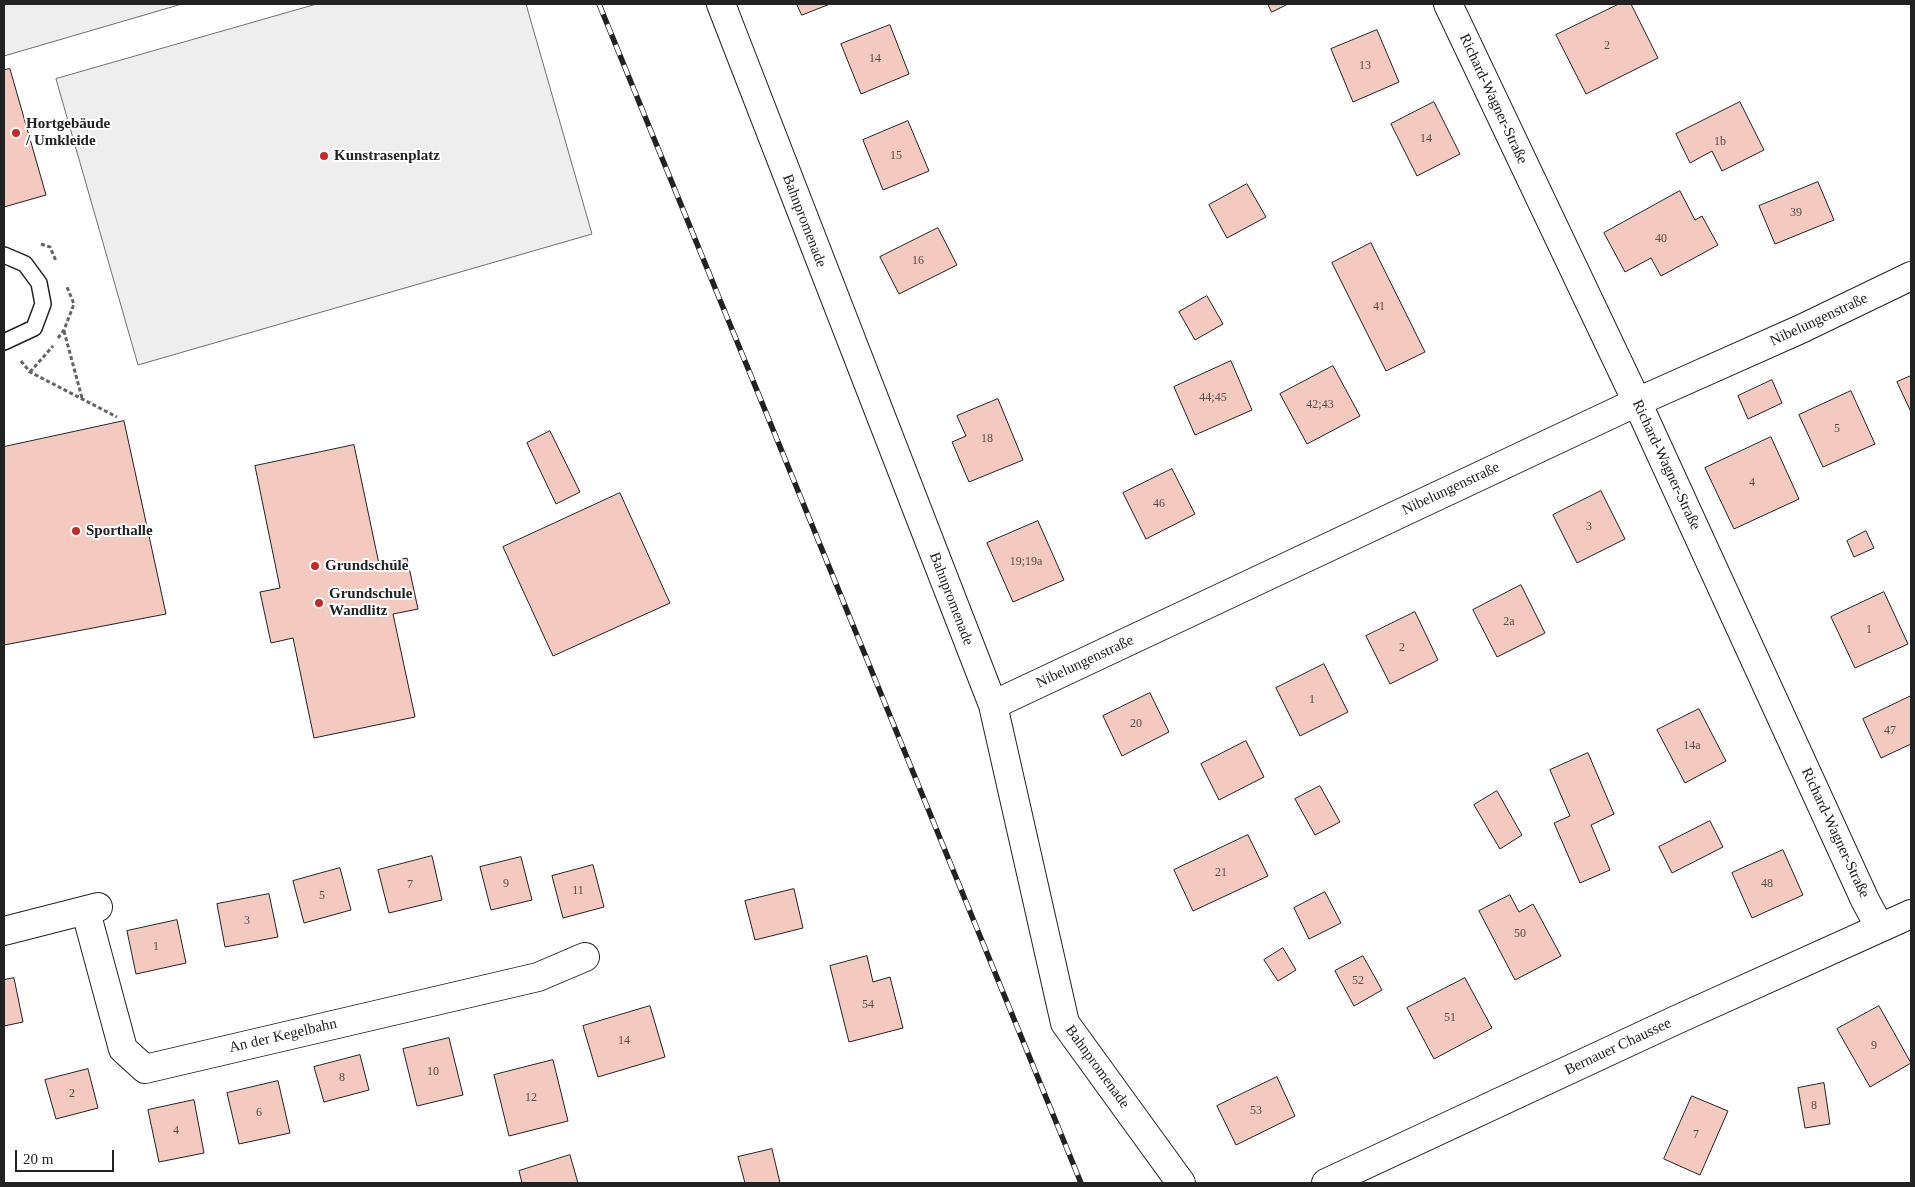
<!DOCTYPE html>
<meta charset="utf-8">
<style>
body{margin:0}
#map{position:relative;width:1915px;height:1187px;overflow:hidden;background:#fff;font-family:Georgia,serif}
canvas{display:block}
.frame{position:absolute;inset:0;border:5px solid #222;pointer-events:none}
.scale{position:absolute;left:15px;top:1150px;width:99px;height:22px;box-sizing:border-box;border:2px solid #222;border-top:0;padding-left:6px;font-size:15px;line-height:18px;white-space:nowrap;color:#222;-webkit-text-stroke:4px #fff;paint-order:stroke}
</style>
<div id="map">
<canvas width="1915" height="1187"></canvas>
<div class="frame"></div>
<div class="scale">20 m</div>
</div>
<script>
const ctx = document.querySelector('canvas').getContext('2d');
ctx.lineJoin = 'round';
function fillPath(path, color) {
  ctx.fillStyle = color;
  ctx.fill(path, 'evenodd');
}
function strokePath(path, color, width, dash) {
  ctx.strokeStyle = color;
  ctx.lineWidth = width;
  ctx.lineCap = dash ? 'butt' : 'round';
  ctx.setLineDash(dash || []);
  ctx.stroke(path);
}
function label(font, color, halo, rows, align = 'center') {
  ctx.font = font + ' Georgia,serif';
  ctx.lineWidth = 4;
  ctx.setLineDash([]);
  ctx.textBaseline = 'middle';
  ctx.strokeStyle = halo;
  ctx.fillStyle = color;
  for (const [text, x, y, turn = 0] of rows) {
    ctx.save();
    ctx.translate(x, y);
    ctx.rotate((+turn || 0) * Math.PI / 180);
    ctx.textAlign = isNaN(turn) ? turn : align;
    if (halo) ctx.strokeText(text, 0, 0);
    ctx.fillText(text, 0, 0);
    ctx.restore();
  }
}
const green = new Path2D(`
 M7,4H182L4,56V5Z
 M317,4H526L592,234L138,365L56,79Z`);
const building = new Path2D(`
 M797,4H830L802,15Z
 M1268,4H1288L1272,12Z
 M1619,4H1631L1658,58L1586,94L1556,35Z
 M890,25L909,74L861,94L841,44Z
 M1377,30L1399,82L1353,102L1331,49Z
 M10,69L46,195L4,207V70Z
 M1434,102L1460,154L1417,176L1391,124Z
 M1740,102L1764,150L1722,171L1712,151L1690,163L1676,134Z
 M908,121L929,171L883,190L863,140Z
 M1818,182L1834,220L1775,244L1759,206Z
 M1247,184L1266,217L1227,238L1209,205Z
 M1680,191L1695,220L1702,216L1718,245L1661,276L1651,258L1625,272L1604,233Z
 M938,228L957,265L899,294L880,257Z
 M1371,243L1425,352L1386,371L1332,263Z
 M1207,296L1223,324L1195,340L1179,312Z
 M1231,361L1252,410L1195,435L1174,387Z
 M1333,366L1360,416L1307,444L1280,394Z
 M1911,376V412L1897,382Z
 M1772,380L1782,403L1748,419L1738,396Z
 M1851,391L1875,444L1823,467L1799,415Z
 M998,399L1023,460L969,482L952,442L966,436L957,416Z
 M124,421L166,614L4,645V447Z
 M550,431L580,492L556,504L527,443Z
 M1771,437L1799,499L1734,529L1705,468Z
 M354,445L379,564L407,558L418,609L393,614L415,717L314,738L293,638L271,643L260,592L280,588L255,466Z
 M1172,469L1195,514L1146,539L1123,493Z
 M1601,491L1625,539L1577,563L1553,515Z
 M620,493L670,603L553,656L503,547Z
 M1038,521L1064,580L1013,602L987,543Z
 M1866,531L1874,548L1854,557L1847,541Z
 M1521,585L1545,633L1497,657L1473,610Z
 M1884,592L1908,644L1855,668L1831,617Z
 M1415,612L1438,660L1390,684L1366,636Z
 M1324,664L1348,712L1300,736L1276,688Z
 M1150,693L1169,732L1122,756L1103,716Z
 M1911,696V744L1881,758L1863,719Z
 M1699,709L1726,761L1685,783L1657,730Z
 M1246,741L1264,777L1219,800L1201,764Z
 M1588,753L1614,814L1591,825L1610,870L1580,883L1554,823L1570,816L1550,770Z
 M1320,786L1340,822L1315,835L1295,799Z
 M1497,791L1522,835L1500,849L1474,805Z
 M1710,821L1723,847L1672,873L1659,847Z
 M1248,835L1268,876L1193,911L1174,870Z
 M1783,850L1803,895L1752,918L1732,873Z
 M432,856L442,900L389,913L378,870Z
 M521,857L532,900L491,910L480,867Z
 M593,865L604,907L563,918L552,876Z
 M340,868L351,910L304,923L293,881Z
 M794,889L803,928L755,940L745,901Z
 M1325,892L1341,923L1309,939L1294,908Z
 M269,894L278,937L225,947L217,904Z
 M1510,895L1519,912L1533,904L1561,956L1515,980L1479,911Z
 M177,920L186,963L136,974L127,931Z
 M1283,948L1296,970L1278,981L1264,960Z
 M867,956L873,982L890,977L903,1028L849,1042L830,966Z
 M1363,956L1382,990L1354,1006L1335,971Z
 M14,978L23,1022L4,1026V980Z
 M1465,978L1492,1028L1434,1059L1407,1008Z
 M650,1006L665,1057L598,1077L583,1026Z
 M1879,1006L1911,1063L1870,1087L1837,1029Z
 M449,1038L463,1095L417,1106L403,1049Z
 M360,1055L369,1090L324,1102L314,1067Z
 M553,1060L568,1121L509,1136L494,1075Z
 M88,1069L98,1108L56,1119L45,1080Z
 M1277,1077L1295,1116L1236,1145L1217,1106Z
 M278,1081L290,1133L239,1144L227,1093Z
 M1824,1083L1830,1124L1805,1128L1798,1088Z
 M1692,1096L1728,1111L1700,1175L1664,1159Z
 M194,1100L204,1153L159,1162L148,1110Z
 M772,1149L780,1183H745L738,1157Z
 M570,1155L578,1183H522L519,1171Z`);
const path = new Path2D(`
 M41,244L50,247L56,261
 M64,331L82,398
 M58,338L64,330L74,304L67,287
 M21,361L30,372L117,417
 M30,372L53,346`);
const lane = new Path2D(`
 M4,255L25,264L39,283L43,304L34,328L4,342`);
const street = new Path2D(`
 M721,4L993,705L1065,1023L1181,1183
 M1448,4L1637,402L1865,900L1880,928
 M993,705L1637,402L1801,329L1911,276
 M86,912L123,1049L145,1069L538,977L585,957
 M4,931L98,907
 M1326,1183L1676,1020L1911,914`);
const rail = new Path2D(`
 M599,4L1081,1183`);
const markers = [
 [16,133,5,"#c62828"],
 [324,156,5,"#c62828"],
 [76,531,5,"#c62828"],
 [315,566,5,"#c62828"],
 [319,603,5,"#c62828"]
];
const numberNames = [
 ["2",1607,46],
 ["14",875,59],
 ["13",1365,66],
 ["14",1426,139],
 ["1b",1720,142],
 ["15",896,156],
 ["39",1796,213],
 ["40",1661,239],
 ["16",918,261],
 ["41",1379,307],
 ["44;45",1213,398],
 ["42;43",1320,405],
 ["5",1837,429],
 ["18",987,439],
 ["4",1752,483],
 ["46",1159,504],
 ["3",1589,527],
 ["19;19a",1026,562],
 ["2a",1509,622],
 ["1",1869,630],
 ["2",1402,648],
 ["1",1312,700],
 ["20",1136,724],
 ["47",1890,731],
 ["14a",1692,746],
 ["21",1221,873],
 ["9",506,884],
 ["48",1767,884],
 ["7",410,885],
 ["11",578,891],
 ["5",322,896],
 ["3",247,921],
 ["50",1520,934],
 ["1",156,947],
 ["52",1358,981],
 ["54",868,1005],
 ["51",1450,1018],
 ["14",624,1041],
 ["9",1874,1046],
 ["10",433,1072],
 ["8",342,1078],
 ["2",72,1094],
 ["12",531,1098],
 ["8",1814,1106],
 ["53",1256,1111],
 ["6",259,1113],
 ["4",176,1131],
 ["7",1696,1135]
];
const streetNames = [
 ["Richard-Wagner-Straße",1493,99,65],
 ["Bahnpromenade",804,221,69],
 ["Nibelungenstraße",1819,320,-25],
 ["Richard-Wagner-Straße",1666,465,65],
 ["Nibelungenstraße",1451,489,-25],
 ["Bahnpromenade",951,599,69],
 ["Nibelungenstraße",1085,662,-25],
 ["Richard-Wagner-Straße",1835,833,65],
 ["An der Kegelbahn",283,1036,-13],
 ["Bernauer Chaussee",1618,1047,-25],
 ["Bahnpromenade",1097,1067,54]
];
const poiNames = [
 ["Hortgebäude",26,124],
 ["/ Umkleide",26,141],
 ["Kunstrasenplatz",334,156],
 ["Sporthalle",86,531],
 ["Grundschule",325,566],
 ["Grundschule",329,594],
 ["Wandlitz",329,611]
];
fillPath(green, '#eee');
strokePath(green, '#6f6f6f', 1);
fillPath(building, '#f3c9c0');
strokePath(building, '#222', 1);
strokePath(lane, '#222', 18);
strokePath(street, '#222', 30);
strokePath(path, '#646464', 3, [4, 2.5]);
strokePath(lane, '#fff', 15);
strokePath(street, '#fff', 28);
strokePath(rail, '#222', 5.5);
strokePath(rail, '#fff', 4, [11]);
for (const [x, y, r, color] of markers) {
  const dot = new Path2D();
  dot.arc(x, y, r, 0, 2 * Math.PI);
  ctx.fillStyle = color;
  ctx.fill(dot);
  strokePath(dot, '#fff', 2);
}
label('12px', '#564c4a', null, numberNames);
label('15px', '#222', '#fff', streetNames);
label('bold 15px', '#222', '#fff', poiNames, 'left');
</script>
